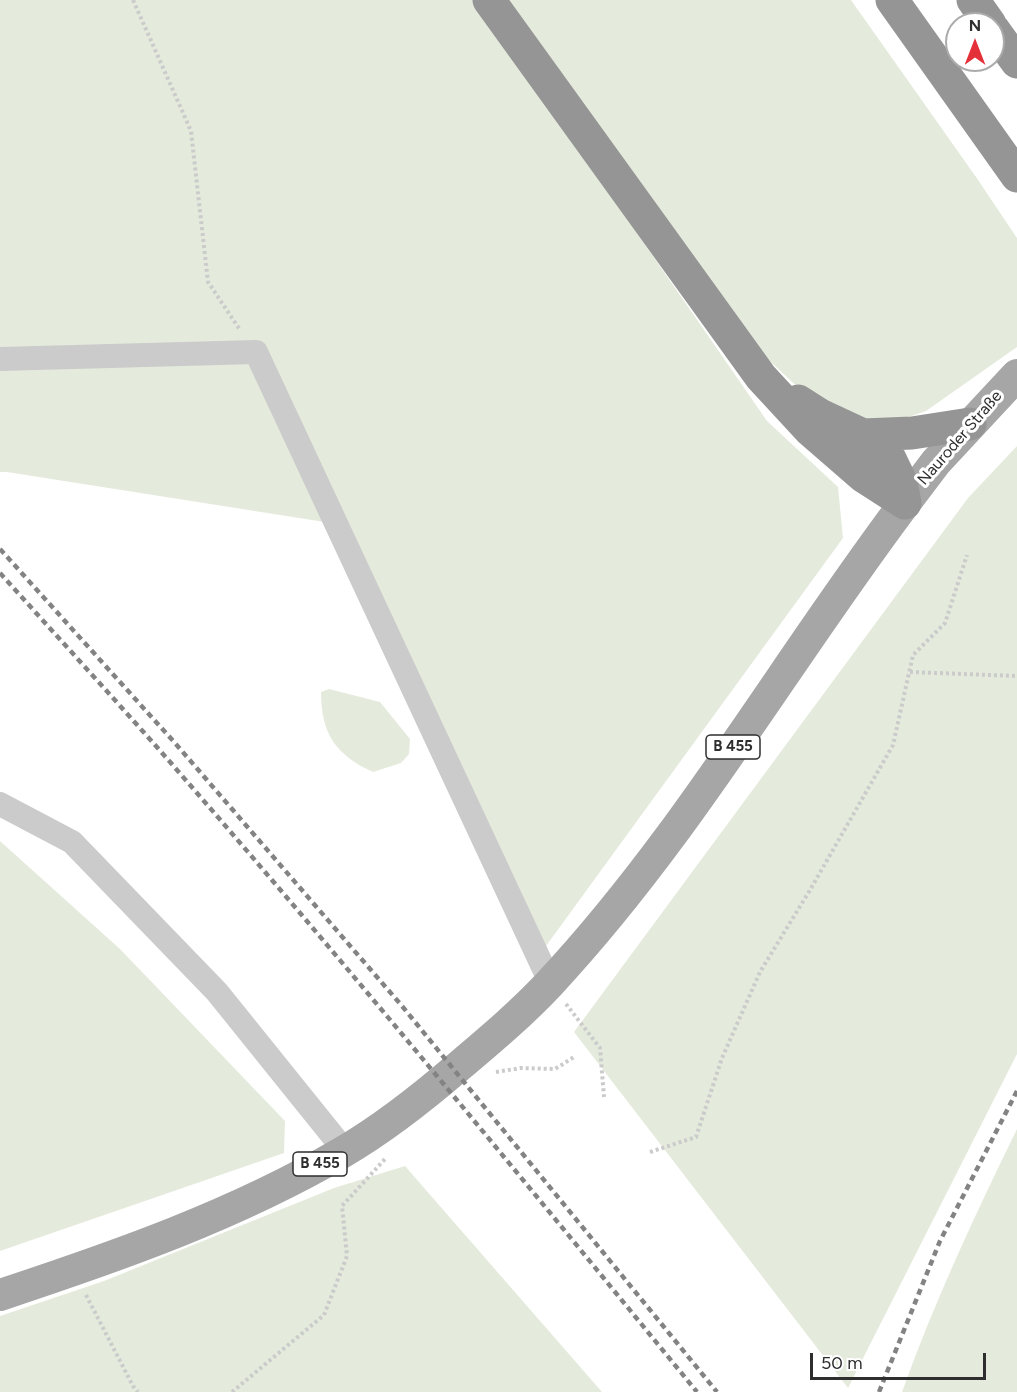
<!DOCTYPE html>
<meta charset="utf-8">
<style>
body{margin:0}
#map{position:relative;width:1017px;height:1392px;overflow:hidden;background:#fff;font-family:Figtree,sans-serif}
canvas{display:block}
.north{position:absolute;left:945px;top:12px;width:60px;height:60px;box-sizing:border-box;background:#fff;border:2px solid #ababab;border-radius:50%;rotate:0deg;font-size:16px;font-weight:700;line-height:24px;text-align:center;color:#2e2e2e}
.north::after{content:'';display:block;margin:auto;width:21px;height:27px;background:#e43139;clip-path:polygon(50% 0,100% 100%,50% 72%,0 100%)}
.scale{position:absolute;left:810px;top:1353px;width:176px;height:27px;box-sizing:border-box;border:3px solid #2e2e2e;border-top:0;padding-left:8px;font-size:18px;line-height:21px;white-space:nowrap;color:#2e2e2e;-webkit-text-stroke:4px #fff;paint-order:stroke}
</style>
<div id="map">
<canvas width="1017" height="1392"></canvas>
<div class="north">N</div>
<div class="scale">50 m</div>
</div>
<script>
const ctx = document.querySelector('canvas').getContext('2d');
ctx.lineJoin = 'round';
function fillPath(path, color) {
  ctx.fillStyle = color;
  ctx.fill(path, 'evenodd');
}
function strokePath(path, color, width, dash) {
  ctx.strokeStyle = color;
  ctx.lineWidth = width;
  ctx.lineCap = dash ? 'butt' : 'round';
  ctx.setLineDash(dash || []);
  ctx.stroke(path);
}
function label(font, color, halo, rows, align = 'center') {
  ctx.font = font + ' Figtree,sans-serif';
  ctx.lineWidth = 6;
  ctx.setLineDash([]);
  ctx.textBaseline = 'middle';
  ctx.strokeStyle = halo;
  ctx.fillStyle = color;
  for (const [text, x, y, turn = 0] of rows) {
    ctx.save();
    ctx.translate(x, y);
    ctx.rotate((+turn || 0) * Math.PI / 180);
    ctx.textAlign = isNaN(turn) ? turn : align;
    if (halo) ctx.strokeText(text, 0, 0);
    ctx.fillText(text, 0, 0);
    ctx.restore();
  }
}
const green = new Path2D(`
 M0,0H476L767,421L838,487L843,538L546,946L350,526L7,472H0Z
 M508,0H851L976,177L1017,238V347L926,411L886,425L849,420L806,395L755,347Z
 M1017,446V1054L848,1388L574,1032L968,498Z
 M329,689L380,702L410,739L409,754L401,763L373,772C336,755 321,734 321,692Z
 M0,841L120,949L285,1121L284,1153L0,1251Z
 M1017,1129V1392H902C934,1302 975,1215 1017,1129Z
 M405,1166L602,1392H0V1316L104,1281L334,1188Z`);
const path = new Path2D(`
 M133,0L191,131L208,282L240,330
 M910,672L1017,676
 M566,1004L600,1048L604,1097
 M496,1072L521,1068L555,1069L574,1057
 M650,1152L696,1137L722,1058L760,972L810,890L893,745L913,655L945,623L967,555
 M86,1295L133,1386L138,1392
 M232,1392L324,1315L347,1256L342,1206L385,1159`);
const minor = new Path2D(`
 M0,359L256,352L550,982
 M0,804L72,842L217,992L345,1151`);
const major = new Path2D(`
 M0,1295C118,1256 235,1215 343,1152C384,1128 422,1098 458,1067C490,1040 522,1013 550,983C686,837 785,662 905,503L936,462L1017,375`);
const highway = new Path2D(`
 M489,0L761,377L810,430L863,476L905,503
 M892,0L1017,176
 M973,0L990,24
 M993,29L1017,62
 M798,401L820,415L863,435L912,433L970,424
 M863,435L889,457L901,482L905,503`);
const rail = new Path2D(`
 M0,549L175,743L402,1006L717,1392
 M0,573C54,633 109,693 163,754C345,962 521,1177 697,1392
 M879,1392L940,1241L1017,1091`);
const shields = [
 [733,747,54],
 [320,1164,54]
];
const shieldNames = [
 ["B 455",733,747],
 ["B 455",320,1164]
];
const streetNames = [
 ["Nauroder Straße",960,438,-49]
];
fillPath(green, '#e4ebdc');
strokePath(path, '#cbcbcb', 4, [3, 3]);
strokePath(minor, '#cbcbcb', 24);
strokePath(major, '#a6a6a6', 32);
strokePath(highway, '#959595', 33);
strokePath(rail, '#838383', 4.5, [6, 4.5]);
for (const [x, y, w] of shields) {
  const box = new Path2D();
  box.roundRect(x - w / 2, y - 12, w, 24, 4.5);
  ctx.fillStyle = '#fff';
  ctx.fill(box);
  strokePath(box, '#2e2e2e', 1.5);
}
label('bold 15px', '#2e2e2e', null, shieldNames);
label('16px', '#2e2e2e', '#fff', streetNames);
</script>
